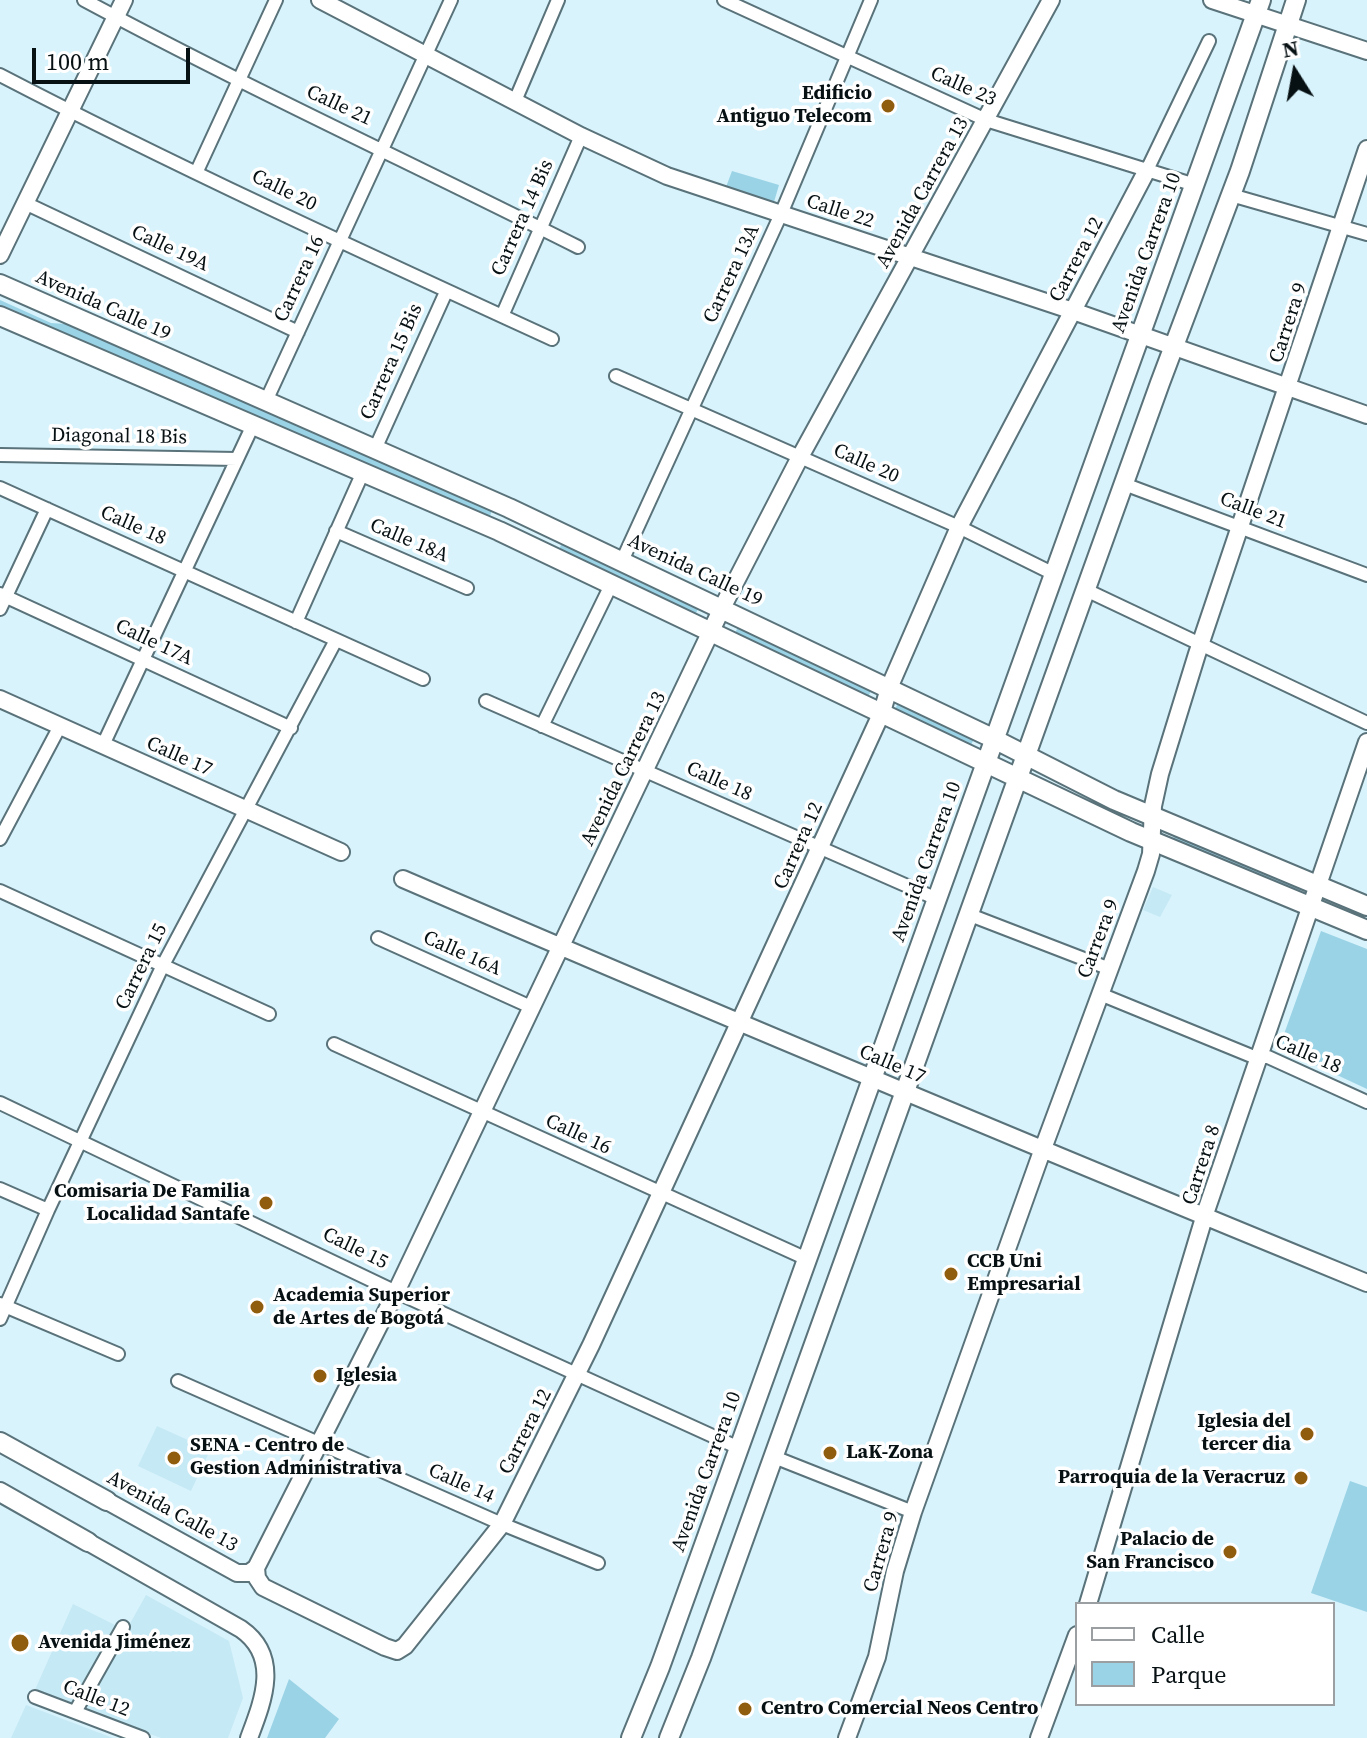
<!DOCTYPE html>
<meta charset="utf-8">
<style>
body{margin:0}
#map{position:relative;width:1367px;height:1738px;overflow:hidden;background:#d8f3fc;font-family:"Source Serif 4",serif}
canvas{display:block}
.legend{position:absolute;left:1075px;top:1602px;width:260px;height:104px;box-sizing:border-box;background:#fff;border:2px solid #9c9fa1;margin:0;padding:10px 14px;list-style:none;font-size:24px;color:#071013}
.legend li{display:flex;align-items:center;gap:16px;height:40px}
.legend b{width:40px;border:2px solid #9c9fa1}
.north{position:absolute;left:1255px;top:32px;width:80px;height:80px;-webkit-text-stroke:6px #fff;paint-order:stroke;rotate:349deg;font-size:22px;font-weight:700;line-height:32px;text-align:center;color:#071013}
.north::after{content:'';display:block;margin:auto;width:28px;height:36px;background:#071013;clip-path:polygon(50% 0,100% 100%,50% 72%,0 100%)}
.scale{position:absolute;left:32px;top:48px;width:158px;height:36px;box-sizing:border-box;border:4px solid #071013;border-top:0;padding-left:10px;font-size:24px;line-height:28px;white-space:nowrap;color:#071013;-webkit-text-stroke:6px #fff;paint-order:stroke}
</style>
<div id="map">
<canvas width="1367" height="1738"></canvas>
<ul class="legend">
<li><b style="height:10px;background:#fff"></b>Calle</li>
<li><b style="height:22px;background:#9bd3e6"></b>Parque</li>
</ul>
<div class="north">N</div>
<div class="scale">100 m</div>
</div>
<script>
const ctx = document.querySelector('canvas').getContext('2d');
ctx.lineJoin = 'round';
function fillPath(path, color) {
  ctx.fillStyle = color;
  ctx.fill(path, 'evenodd');
}
function strokePath(path, color, width, dash) {
  ctx.strokeStyle = color;
  ctx.lineWidth = width;
  ctx.lineCap = dash ? 'butt' : 'round';
  ctx.setLineDash(dash || []);
  ctx.stroke(path);
}
function label(font, color, halo, rows, align = 'center') {
  ctx.font = font + ' "Source Serif 4",serif';
  ctx.lineWidth = 7;
  ctx.setLineDash([]);
  ctx.textBaseline = 'middle';
  ctx.strokeStyle = halo;
  ctx.fillStyle = color;
  for (const [text, x, y, turn = 0] of rows) {
    ctx.save();
    ctx.translate(x, y);
    ctx.rotate((+turn || 0) * Math.PI / 180);
    ctx.textAlign = isNaN(turn) ? turn : align;
    if (halo) ctx.strokeText(text, 0, 0);
    ctx.fillText(text, 0, 0);
    ctx.restore();
  }
}
const built = new Path2D(`
 M1153,887L1172,895L1160,917L1143,910Z
 M157,1426L210,1450L191,1491L138,1466Z
 M146,1595L229,1641L243,1698L228,1738H161L82,1709Z
 M73,1604L117,1626L71,1706L34,1692Z
 M26,1705L113,1738H11Z`);
const green = new Path2D(`
 M732,171L779,185L774,202L726,187Z
 M0,300L51,323L66,324L132,351L492,510L490,516L430,490L398,481L0,308Z
 M562,542L699,607L695,615L559,550Z
 M738,627L871,691L868,697L734,635Z
 M898,703L974,739L971,745L895,709Z
 M1174,836L1301,888L1298,896L1171,844Z
 M1321,931L1367,949V1089L1279,1048Z
 M1350,1481L1367,1487V1612L1311,1593Z
 M289,1679L339,1719L325,1738H267Z`);
const street = new Path2D(`
 M84,0C246,87 413,164 578,247
 M724,0L986,120L1195,185
 M0,75C181,169 367,254 552,339
 M515,101L558,0
 M1147,170L1209,41
 M197,171L276,0
 M1231,195L1367,234
 M25,203L298,332
 M502,316L581,136
 M616,376L959,527L1054,574
 M266,401L451,0
 M375,449L446,292
 M0,455L237,459
 M1124,484L1367,575
 M0,488L423,679
 M336,531L467,588
 M622,561L781,214L871,0
 M1086,590L1367,723
 M0,594L291,728
 M0,609L47,509
 M296,622L363,472
 M486,701L937,899
 M542,726L612,583
 M103,745L253,425
 M0,839L60,726
 M0,891L269,1014
 M970,915L1110,969
 M378,938L531,1007
 M1100,994L1254,1057H1268L1367,1102
 M334,1044L807,1259
 M0,1103L396,1292L739,1448
 M0,1189L48,1210
 M0,1304L118,1354
 M0,1319L48,1210L163,965L336,640
 M178,1381L502,1524L598,1563
 M774,1457L913,1512
 M35,1697L143,1738
 M75,1712L123,1627`);
const secondary = new Path2D(`
 M320,0L581,136L667,176L1073,311L1367,415
 M1212,0L1367,51
 M0,255L124,0
 M0,699L341,852
 M403,879C723,1017 1045,1151 1367,1283
 M107,1501L237,1573H249L256,1568
 M88,1542L241,1629C281,1657 263,1701 249,1738
 M256,1568L257,1578L263,1587L385,1647L397,1651L405,1646L502,1524L591,1345L882,712L889,688L959,527L1147,170
 M256,1568L396,1292L722,608L800,457L1051,0
 M1088,1604L1206,1211L1367,742
 M847,1738L877,1657L895,1571L913,1512L1041,1154L1146,871L1151,854L1153,806L1160,774L1197,654L1367,149
 M1039,1738L1077,1635`);
const primary = new Path2D(`
 M0,284L509,508L986,735L1114,800L1367,906
 M0,316L499,531L1131,832L1367,930
 M0,1442L107,1501
 M0,1492L88,1542
 M631,1738L660,1667L1261,0
 M669,1738L701,1658L1160,383L1240,171L1296,0`);
const markers = [
 [888,106,8,"#905d0e"],
 [266,1203,8,"#905d0e"],
 [951,1274,8,"#905d0e"],
 [257,1307,8,"#905d0e"],
 [320,1376,8,"#905d0e"],
 [1307,1434,8,"#905d0e"],
 [830,1453,8,"#905d0e"],
 [174,1458,8,"#905d0e"],
 [1301,1478,8,"#905d0e"],
 [1230,1552,8,"#905d0e"],
 [20,1643,10,"#905d0e"],
 [745,1709,8,"#905d0e"]
];
const streetNames = [
 ["Calle 23",963,87,24],
 ["Calle 21",339,106,25],
 ["Calle 20",284,191,26],
 ["Avenida Carrera 13",923,193,-61],
 ["Calle 22",840,212,18],
 ["Carrera 14 Bis",523,218,-66],
 ["Calle 19A",170,249,25],
 ["Avenida Carrera 10",1147,253,-70],
 ["Carrera 12",1077,260,-62],
 ["Carrera 13A",732,274,-65],
 ["Carrera 16",300,279,-65],
 ["Avenida Calle 19",103,306,24],
 ["Carrera 9",1289,323,-72],
 ["Carrera 15 Bis",392,362,-66],
 ["Diagonal 18 Bis",119,437,1],
 ["Calle 20",866,464,24],
 ["Calle 21",1253,511,21],
 ["Calle 18",133,526,24],
 ["Calle 18A",409,541,23],
 ["Avenida Calle 19",695,571,25],
 ["Calle 17A",154,643,25],
 ["Calle 17",179,757,24],
 ["Avenida Carrera 13",624,769,-64],
 ["Calle 18",719,782,24],
 ["Carrera 12",799,846,-66],
 ["Avenida Carrera 10",927,862,-70],
 ["Carrera 9",1099,939,-69],
 ["Calle 16A",462,954,24],
 ["Carrera 15",142,967,-64],
 ["Calle 18",1308,1055,23],
 ["Calle 17",892,1065,23],
 ["Calle 16",578,1135,25],
 ["Carrera 8",1202,1165,-72],
 ["Calle 15",355,1249,26],
 ["Carrera 12",526,1432,-63],
 ["Avenida Carrera 10",707,1472,-70],
 ["Calle 14",461,1484,24],
 ["Avenida Calle 13",172,1512,29],
 ["Carrera 9",882,1552,-74],
 ["Calle 12",96,1699,21]
];
const poiNames = [
 ["Edificio",872,94,"right"],
 ["Antiguo Telecom",872,117,"right"],
 ["Comisaria De Familia",250,1192,"right"],
 ["Localidad Santafe",250,1215,"right"],
 ["CCB Uni",967,1262],
 ["Empresarial",967,1285],
 ["Academia Superior",273,1296],
 ["de Artes de Bogotá",273,1319],
 ["Iglesia",336,1376],
 ["Iglesia del",1291,1422,"right"],
 ["tercer dia",1291,1445,"right"],
 ["SENA - Centro de",190,1446],
 ["Gestion Administrativa",190,1469],
 ["LaK-Zona",846,1453],
 ["Parroquia de la Veracruz",1285,1478,"right"],
 ["Palacio de",1214,1540,"right"],
 ["San Francisco",1214,1563,"right"],
 ["Avenida Jiménez",38,1643],
 ["Centro Comercial Neos Centro",761,1709]
];
fillPath(built, '#c5e9f5');
fillPath(green, '#9bd3e6');
strokePath(street, '#5a727a', 16);
strokePath(secondary, '#5a727a', 20);
strokePath(primary, '#5a727a', 22);
strokePath(street, '#fff', 12);
strokePath(secondary, '#fff', 16);
strokePath(primary, '#fff', 18);
for (const [x, y, r, color] of markers) {
  const dot = new Path2D();
  dot.arc(x, y, r, 0, 2 * Math.PI);
  ctx.fillStyle = color;
  ctx.fill(dot);
  strokePath(dot, '#fff', 3);
}
label('20px', '#071013', '#fff', streetNames);
label('bold 20px', '#071013', '#fff', poiNames, 'left');
</script>
